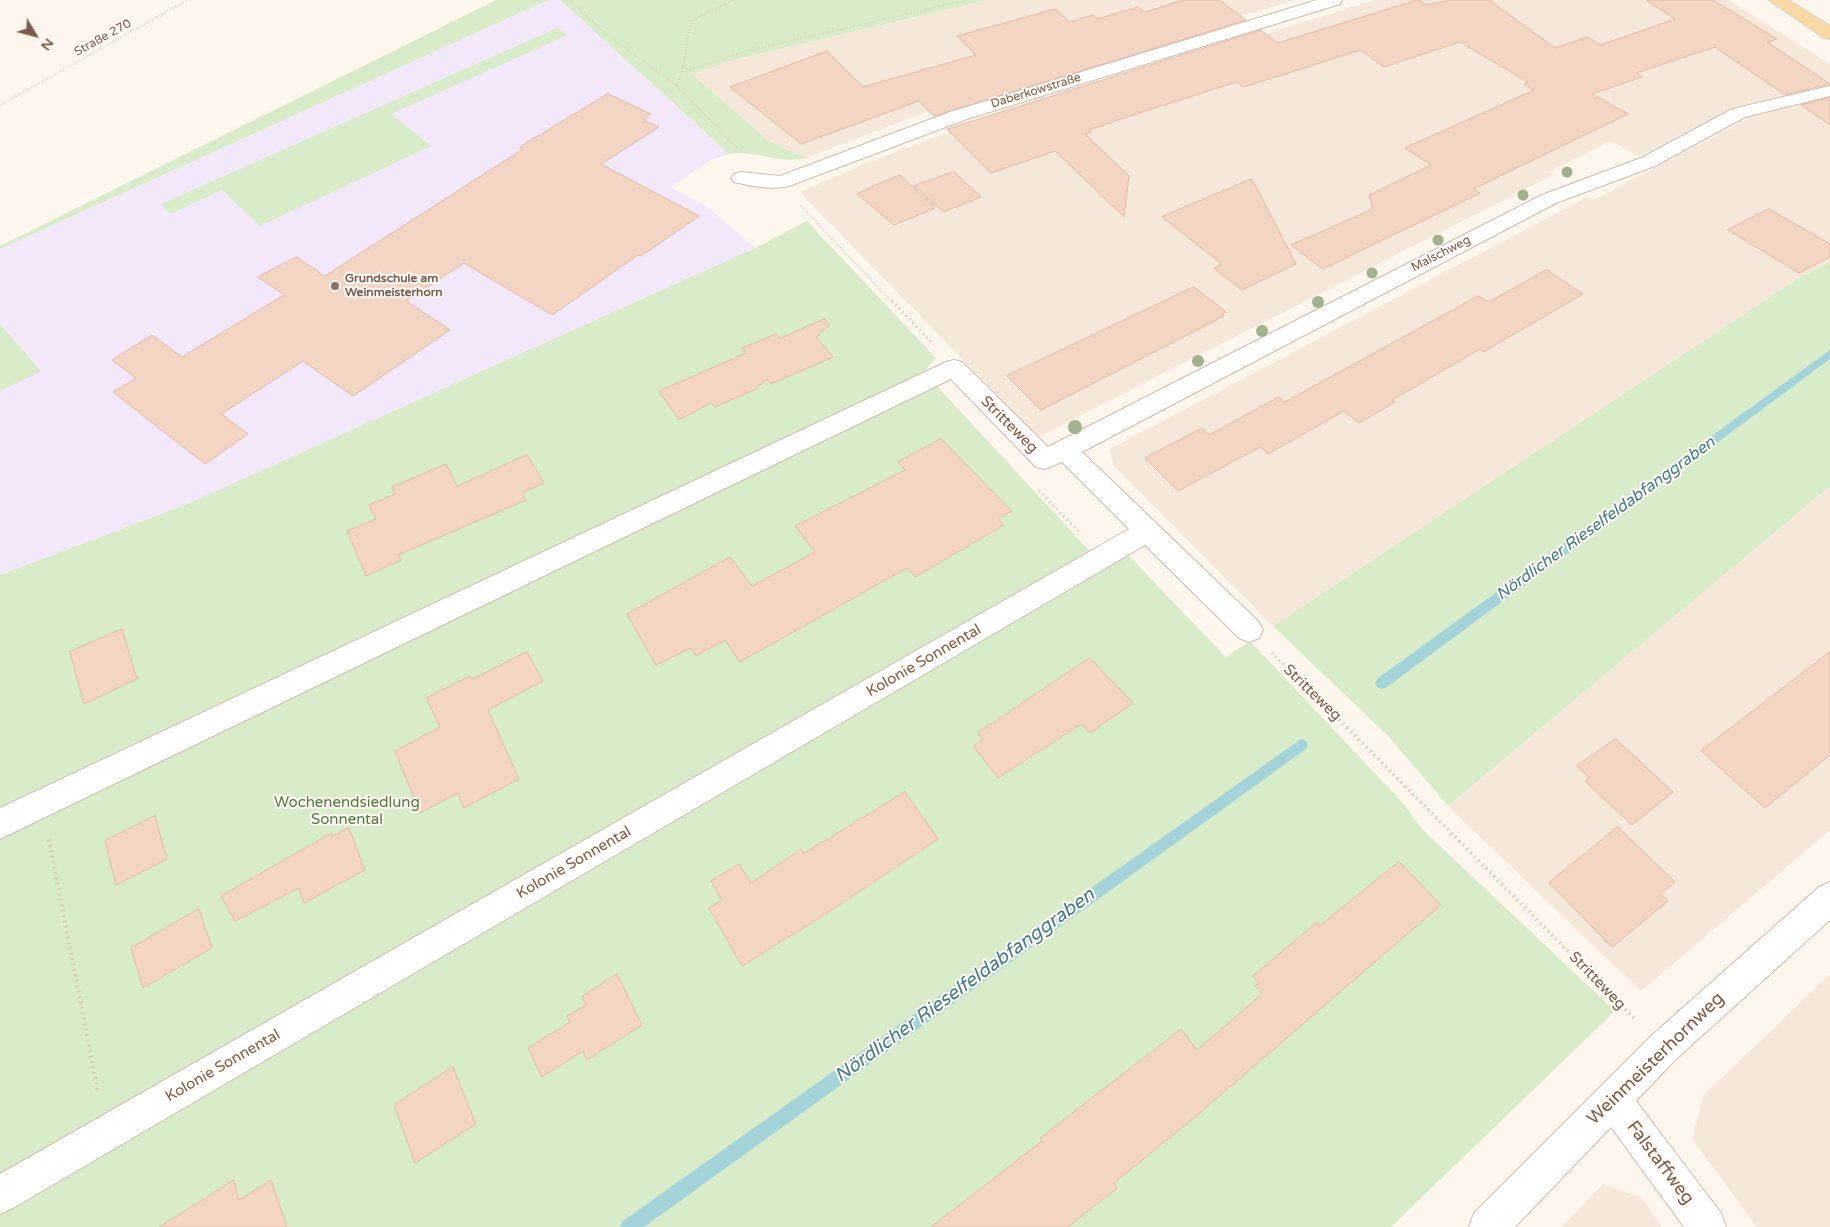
<!DOCTYPE html>
<meta charset="utf-8">
<style>
body{margin:0}
#map{position:relative;width:1830px;height:1227px;overflow:hidden;background:#fdf6ec;font-family:"Varela Round",sans-serif}
canvas{display:block}
.north{position:absolute;left:10px;top:10px;width:50px;height:50px;-webkit-text-stroke:4px #fffaf3;paint-order:stroke;rotate:127deg;font-size:14px;font-weight:700;line-height:20px;text-align:center;color:#7a5c4d}
.north::after{content:'';display:block;margin:auto;width:18px;height:22px;background:#7a5c4d;clip-path:polygon(50% 0,100% 100%,50% 72%,0 100%)}
</style>
<div id="map">
<canvas width="1830" height="1227"></canvas>
<div class="north">N</div>
</div>
<script>
const ctx = document.querySelector('canvas').getContext('2d');
ctx.lineJoin = 'round';
function fillPath(path, color) {
  ctx.fillStyle = color;
  ctx.fill(path, 'evenodd');
}
function strokePath(path, color, width, dash) {
  ctx.strokeStyle = color;
  ctx.lineWidth = width;
  ctx.lineCap = dash ? 'butt' : 'round';
  ctx.setLineDash(dash || []);
  ctx.stroke(path);
}
function label(font, color, halo, rows, align = 'center') {
  ctx.font = font + ' "Varela Round",sans-serif';
  ctx.lineWidth = 4;
  ctx.setLineDash([]);
  ctx.textBaseline = 'middle';
  ctx.strokeStyle = halo;
  ctx.fillStyle = color;
  for (const [text, x, y, turn = 0] of rows) {
    ctx.save();
    ctx.translate(x, y);
    ctx.rotate((+turn || 0) * Math.PI / 180);
    ctx.textAlign = isNaN(turn) ? turn : align;
    if (halo) ctx.strokeText(text, 0, 0);
    ctx.fillText(text, 0, 0);
    ctx.restore();
  }
}
const residential = new Path2D(`
 M987,0H1295L926,112L806,158L769,141L692,74L730,61Z
 M1374,0H1728L1830,64V84L1735,107L1639,156L1611,141L1549,172L1553,175L1038,437L800,192L867,163L935,137Z
 M1830,97V262L1800,277L1273,626L1113,465L1110,449L1587,197L1594,200L1751,117Z
 M1830,486V830L1641,991L1448,806Z
 M1830,974V1227H1757L1692,1139L1704,1095Z
 M1603,1184L1642,1198L1662,1227H1562Z`);
const education = new Path2D(`
 M548,0H560L729,154L711,160L671,187L709,208L755,248L187,504L0,575V391L41,370L0,324V249Z`);
const green = new Path2D(`
 M496,0H548L0,249V246Z
 M560,0H987L730,61L692,74L769,141L806,158C778,165 759,150 729,154Z
 M557,28L568,35L391,114L431,146L260,226L222,190L170,214L161,204Z
 M807,221L936,358L924,372L1098,560L1107,568L1128,555L1226,657L1250,641L1403,803L1423,830L1615,1011L1391,1227H0V575L187,504L755,248Z
 M1830,262V486L1448,806L1389,737L1273,626L1800,277Z
 M0,324L41,371L0,391Z`);
const stream = new Path2D(`
 M1830,350V359L1387,687L1382,689L1377,687L1375,683L1377,679Z
 M1301,739L1306,741L1308,745L1306,749L644,1227H620L623,1221Z`);
const building = new Path2D(`
 M1184,0H1219L1246,20L934,116L919,101L801,144L730,87L827,51L863,87L976,55L957,36L1055,9L1070,22L1093,15L1097,19L1138,7L1144,12Z
 M1418,0L1427,5L1449,0H1489L1555,48L1587,37L1601,45L1675,19L1646,0H1713L1777,39L1767,42L1830,84L1785,95L1715,47L1636,73L1642,77L1592,94L1628,114L1473,189L1480,193L1323,269L1291,245L1373,209L1369,195L1431,165L1405,148L1534,90L1524,84L1528,82L1460,42L1384,67L1361,50L1244,87L1236,82L1139,113L1089,130L1091,132L1085,134L1129,176L1124,217L1055,151L991,173L947,129L1261,30L1277,43Z
 M608,94L651,114L643,120L659,127L601,164L699,216L641,256L638,255L552,315L464,263L406,301L450,330L353,396L303,361L221,414L248,434L205,464L113,392L136,378L112,360L152,335L182,357L284,295L258,277L296,257L325,276L523,149L520,147Z
 M1830,98V125L1801,105Z
 M954,172L981,197L943,212L914,186Z
 M900,175L935,208L894,225L857,194Z
 M1252,179L1296,264L1242,290L1214,268L1222,264L1162,217Z
 M1769,209L1830,244V257L1799,273L1728,230Z
 M1547,270L1583,294L1483,352L1480,349L1392,400L1395,402L1359,423L1344,411L1268,454L1260,447L1178,491L1145,458L1202,428L1209,435L1279,397L1285,402L1478,296L1488,302Z
 M1194,287L1226,312L1222,314L1224,316L1041,410L1007,376Z
 M825,319L829,326L816,337L833,357L771,384L767,379L754,390L715,407L711,403L679,420L659,391L746,353L742,348L776,334L780,338Z
 M941,439L1012,511L998,519L1004,525L915,577L907,568L740,662L725,640L696,656L691,648L656,665L627,614L730,557L752,586L815,552L795,526L905,470L898,462Z
 M527,455L544,483L522,493L526,500L398,555L401,560L366,576L347,531L376,519L369,505L395,494L392,487L446,464L457,486Z
 M122,629L137,679L84,704L70,652Z
 M527,652L543,681L488,710L519,779L464,808L458,793L420,813L395,751L440,727L426,698L470,676L472,679Z
 M1830,652V755L1765,808L1701,751Z
 M1090,658L1133,703L1090,733L1081,724L998,778L973,746L983,740L978,733Z
 M1616,739L1673,792L1632,825L1585,781L1589,777L1577,766Z
 M905,792L938,839L824,915L742,966L709,908L722,900L711,881L739,864L751,883L801,849L804,853Z
 M155,816L167,859L116,885L105,841Z
 M1618,827L1675,882L1660,894L1668,901L1612,947L1549,883Z
 M349,828L365,870L304,903L299,888L235,921L221,896L331,833L332,836Z
 M1399,862L1441,905L1195,1117L1114,1183L1117,1188L1068,1227H931L1042,1141L1040,1138L1181,1029L1197,1050L1262,994L1255,986L1259,983L1253,976L1317,922L1320,925Z
 M199,909L212,948L143,988L131,948Z
 M617,974L642,1025L587,1060L583,1051L542,1077L528,1048L570,1022L567,1016L586,1005L582,997Z
 M453,1067L476,1124L415,1163L394,1105Z
 M234,1180L239,1200L271,1180L287,1227H160Z`);
const pathFar2 = new Path2D(`
 M571,0L602,31L676,85L738,149
 M682,72L747,51L967,0
 M676,85L682,72L691,21L732,0
 M0,105L188,0
 M801,206L893,303`);
const pathFar1 = new Path2D(`
 M892,301L933,344
 M1039,491L1078,531
 M1272,653L1321,701`);
const path = new Path2D(`
 M1320,700L1636,1020
 M49,840L98,1092`);
const minor = new Path2D(`
 M1317,0H1342L1340,4L964,120L789,186C773,190 750,186 734,182L731,178L734,174L741,172L780,176L950,112Z
 M1830,86V96L1745,117L1655,166L1556,203L1082,452L1259,622L1263,630L1259,638L1249,642L1239,638L1145,545L13,1208L0,1214V1174L1129,529L1062,462L1045,469L1036,467L951,379L0,839V808L946,362L954,360L962,362L1048,447L1542,195L1641,158L1732,109Z
 M1830,882V920L1675,1060L1636,1101L1721,1213L1726,1227H1684L1611,1127L1515,1227H1469L1474,1213L1651,1036L1819,887Z`);
const major = new Path2D(`
 M1769,0H1788L1830,26V39L1824,38Z`);
const trees = [
 [1567,172,5.5],
 [1523,195,5.5],
 [1438,240,5.5],
 [1372,273,5.5],
 [1318,302,6],
 [1262,331,6],
 [1198,361,6],
 [1075,427,7]
];
const markers = [
 [335,286,5,"#8d6e63"]
];
const farStreetnames = [
 ["Straße 270",103,38,-29],
 ["Daberkowstraße",1036,91,-17],
 ["Malschweg",1441,254,-27]
];
const farEducationnames = [
 ["Grundschule am",345,279],
 ["Weinmeisterhorn",345,293]
];
const streetNames = [
 ["Stritteweg",1009,425,45],
 ["Kolonie Sonnental",924,661,-30],
 ["Stritteweg",1312,693,44],
 ["Kolonie Sonnental",574,863,-30],
 ["Stritteweg",1597,981,46],
 ["Kolonie Sonnental",223,1066,-30]
];
const parkNames = [
 ["Wochenendsiedlung",347,803],
 ["Sonnental",347,820]
];
const waterNames = [
 ["Nördlicher Rieselfeldabfanggraben",1606,519,-36]
];
const nearStreetnames = [
 ["Weinmeisterhornweg",1656,1059,-44],
 ["Falstaffweg",1660,1163,53]
];
const nearWaternames = [
 ["Nördlicher Rieselfeldabfanggraben",965,986,-36]
];
fillPath(residential, '#f5e8da');
fillPath(education, '#f3e8fa');
fillPath(green, '#d8ecc9');
fillPath(stream, '#a5d3da');
fillPath(building, '#f3d5c3');
strokePath(building, '#e6bba3', 1);
strokePath(minor, '#d1beb0', 2);
strokePath(major, '#dad1cd', 2);
strokePath(pathFar2, '#d9b8a5', 2, [0.5, 2.5]);
strokePath(pathFar1, '#d9b8a5', 3, [1, 4]);
strokePath(path, '#d9b8a5', 4, [1, 4.5]);
fillPath(minor, '#fff');
fillPath(major, '#fbd9a5');
ctx.fillStyle = '#a0b28e';
for (const [x, y, r] of trees) {
  ctx.beginPath();
  ctx.arc(x, y, r, 0, 2 * Math.PI);
  ctx.fill();
}
for (const [x, y, r, color] of markers) {
  const dot = new Path2D();
  dot.arc(x, y, r, 0, 2 * Math.PI);
  ctx.fillStyle = color;
  ctx.fill(dot);
  strokePath(dot, '#fffaf3', 2);
}
label('12px', '#7a5c4d', '#fffaf3', farStreetnames);
label('bold 12px', '#785e54', '#fffaf3', farEducationnames, 'left');
label('15px', '#7a5c4d', '#fffaf3', streetNames);
label('15px', '#537a41', '#fffaf3', parkNames);
label('italic 16px', '#437c86', '#fffaf3', waterNames);
label('18px', '#7a5c4d', '#fffaf3', nearStreetnames);
label('italic 19px', '#437c86', '#fffaf3', nearWaternames);
</script>
